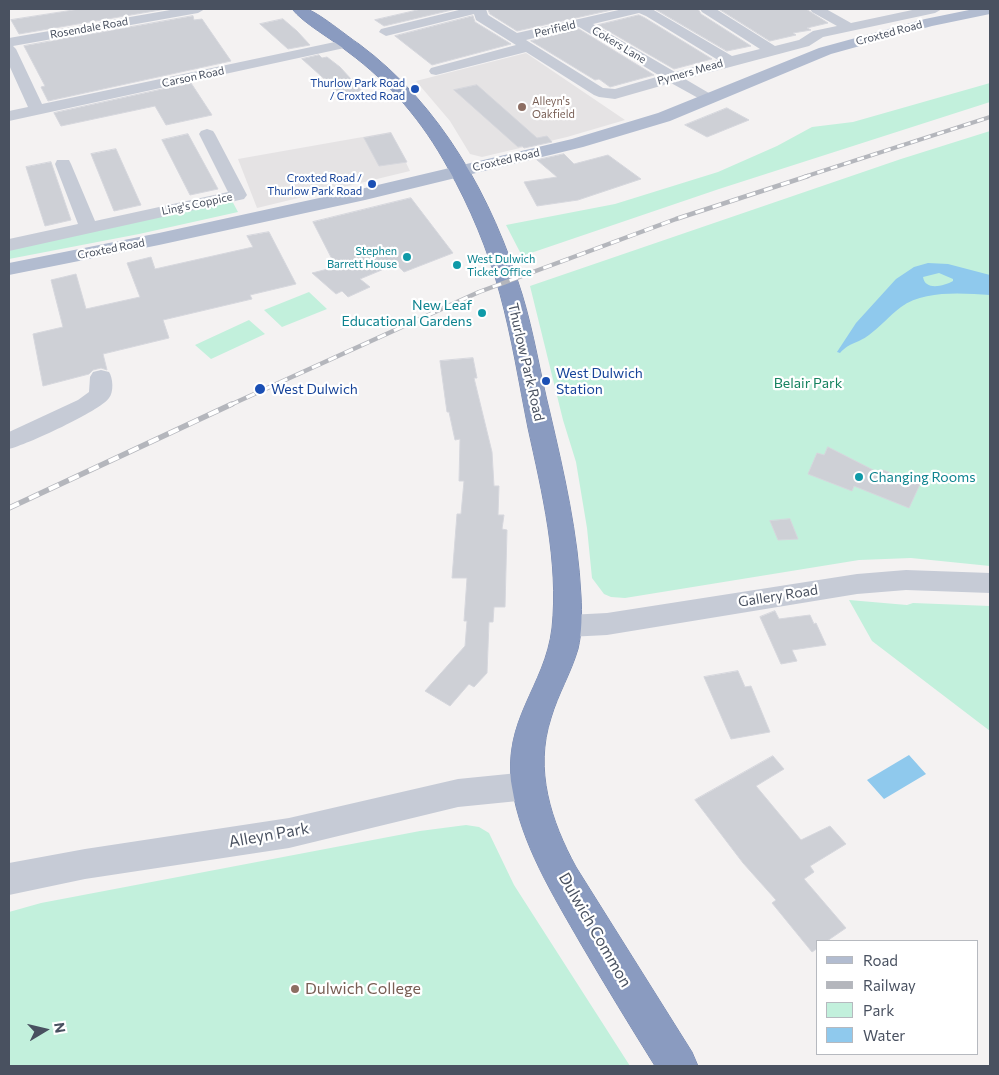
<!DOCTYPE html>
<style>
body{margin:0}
#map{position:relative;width:999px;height:1075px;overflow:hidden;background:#f4f2f2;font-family:Commissioner,sans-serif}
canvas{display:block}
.frame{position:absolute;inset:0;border:10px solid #495160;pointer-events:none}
.legend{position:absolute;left:816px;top:940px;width:162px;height:115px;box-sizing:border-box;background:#fff;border:1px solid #b6b9bf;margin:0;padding:6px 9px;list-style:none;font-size:15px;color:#495160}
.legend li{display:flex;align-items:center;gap:10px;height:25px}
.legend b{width:25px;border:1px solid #b6b9bf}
.north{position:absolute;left:20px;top:1005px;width:50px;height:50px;-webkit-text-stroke:4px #fff;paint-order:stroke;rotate:81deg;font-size:14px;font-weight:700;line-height:20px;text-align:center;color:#495160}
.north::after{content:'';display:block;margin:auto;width:18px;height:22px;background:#495160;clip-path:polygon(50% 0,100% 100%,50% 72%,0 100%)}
</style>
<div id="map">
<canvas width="999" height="1075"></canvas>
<div class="frame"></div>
<ul class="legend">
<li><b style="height:6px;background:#b2bcd0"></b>Road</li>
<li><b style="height:6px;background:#b4b6bc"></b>Railway</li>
<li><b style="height:14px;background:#c2f0dc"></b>Park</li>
<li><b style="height:14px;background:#8fc9ed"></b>Water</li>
</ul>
<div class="north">N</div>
</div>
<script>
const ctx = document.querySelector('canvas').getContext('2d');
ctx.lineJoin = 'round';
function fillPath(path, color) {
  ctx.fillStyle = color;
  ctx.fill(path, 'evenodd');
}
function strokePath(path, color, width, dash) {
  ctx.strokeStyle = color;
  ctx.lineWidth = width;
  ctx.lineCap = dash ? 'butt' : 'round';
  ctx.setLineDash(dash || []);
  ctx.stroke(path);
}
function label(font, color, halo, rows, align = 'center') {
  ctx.font = font + ' Commissioner,sans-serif';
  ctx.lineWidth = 4.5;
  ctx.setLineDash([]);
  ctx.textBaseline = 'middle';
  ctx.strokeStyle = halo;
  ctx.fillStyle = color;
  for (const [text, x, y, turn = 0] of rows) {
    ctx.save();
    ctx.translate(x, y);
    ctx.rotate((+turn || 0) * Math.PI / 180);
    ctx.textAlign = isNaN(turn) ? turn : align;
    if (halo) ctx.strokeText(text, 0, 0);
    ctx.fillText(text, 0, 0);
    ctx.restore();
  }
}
const education = new Path2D(`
 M526,53L625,120L567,137L482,157L470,154L450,121L416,81Z
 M391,132L410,171L257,208L238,159Z`);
const green = new Path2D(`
 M990,83V102L719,189L522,256L506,225L615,204L718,172L777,146L812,127L853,122Z
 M990,131V566L911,558L859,560L625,598L611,597L604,594L592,578L587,528L576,462L563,420L530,286L901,159Z
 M231,199L238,212L139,234L9,259V248Z
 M309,292L327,309L282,327L264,310Z
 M249,320L265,334L211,359L195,345Z
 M849,600L907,605L913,603L990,606V731L872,641Z
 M466,825L479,827L489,833L514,885L630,1066H9V912L41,903L420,831Z`);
const water = new Path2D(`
 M928,263L948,264L990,275V295C962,293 924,290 901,307C889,316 880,327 869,335C857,344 850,342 840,353L837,352L856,323L896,279L914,267ZM939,273L953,279V281C944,286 925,291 923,277Z
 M909,755L926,774L884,799L867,780Z`);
const building = new Path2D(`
 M80,9H166L19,34L11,20Z
 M422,9H456L384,26L375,20Z
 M488,9H616L517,31L490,14Z
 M655,9H698L701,14L751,46L727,51Z
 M719,9H806L828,23L807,28L811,30L793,33L796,35L770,41Z
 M639,15L645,18L712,59L674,69L598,25Z
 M193,16L194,20L202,19L231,61L48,101L41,87L45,86L24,46Z
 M473,16L475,22L511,44L432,65L395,36Z
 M283,19L297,31L310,45L288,49L260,24Z
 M579,29L654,75L610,87L599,79L595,80L531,41Z
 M319,55L322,58L327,57L340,67L363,92L340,97L330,84L302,59Z
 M191,83L212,115L166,125L155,106L61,126L54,113Z
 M477,85L537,138L547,136L552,142L524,148L522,146L518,147L454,90Z
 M727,108L749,120L707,137L685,125Z
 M391,133L407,162L379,166L364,138Z
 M188,134L218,189L190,195L162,140Z
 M116,149L141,205L114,211L91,154Z
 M564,154L574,164L608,155L641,179L578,200L537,206L524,182L557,177L537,160Z
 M51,162L71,220L45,226L26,167Z
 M411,198L453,253L404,272L396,264L360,279L370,287L348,297L342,291L336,294L312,273L336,267L313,222Z
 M269,232L296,284L250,295L252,299L163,320L169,338L103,354L107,370L101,368L93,370L89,374L43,386L33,334L63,327L51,280L76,274L86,309L140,297L127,263L151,257L155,269L253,247L247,236Z
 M473,358L477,378H474L492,452L494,486H499L498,515H504L502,529L507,530L505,607H494L493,622H489L487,673L474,687L469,684L450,706L425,691L465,646L467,621H464L467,578H452L457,514H461L464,481H459L460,439L455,440L449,412H447L440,361Z
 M828,447L881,474L883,470L920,484L909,508L854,486L852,491L808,474L817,453L824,455Z
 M790,519L798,539L778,540L770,521Z
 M775,611L779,619L810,615L814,624L816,623L826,645L792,650L797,661L781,664L760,617Z
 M738,671L745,687L751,686L770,732L731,739L704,677Z
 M773,756L784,769L756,786L801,840L830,826L846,844L810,866L814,872L804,879L846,928L827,941H818V948L812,952L772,903L776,900L743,863L695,800Z`);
const minor = new Path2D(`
 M176,9H205L198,13L13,46L16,49L42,104L349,39L354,40L356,43L354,46L349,47L9,121V111L28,107L9,65V38Z
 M463,9H486L488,15L517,33L623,9H652L732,56L760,49L702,12L700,9H716L775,46L799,40L813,31L837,26L812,12L810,9H826L851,23L917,9H942L935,13L823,37L809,46L685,79L714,96L717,99L714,102L709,104L671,83L615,99L599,97L594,95L526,52L436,75L431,74L429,71L431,68L516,45L476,20L474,14L386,36L379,32L381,29ZM639,13L646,16L718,60L675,72L593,24ZM579,27L660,76L615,89L603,88L526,40Z
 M207,129L213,131L215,134L247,195L244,199L9,251V239L78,224L55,164L57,160H69L71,164L95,221L228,192L199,134L201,131Z
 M101,370L109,372C113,378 114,392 109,398C100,411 26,445 9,449V432L78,400L89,392L90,377L93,372Z
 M906,570L990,573V593L906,590L857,594L607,635L568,637L558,634L555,626L558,618L568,615L607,613L857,574Z
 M528,772L539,776L543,786L539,796L528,800L458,807L289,848L85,879L9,895V863L85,849L289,818L458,779Z`);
const major = new Path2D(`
 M974,9H990V14L932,26L831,54L670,121L583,147L365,200L159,245L9,275V263L159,233L365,188L572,139L658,113L819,48L925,19Z`);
const highway = new Path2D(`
 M292,9C296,9 302,8 306,9C317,11 348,37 359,44C441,105 492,197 522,294C534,333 540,373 550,413C564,473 578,534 581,596C582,614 582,632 578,649C571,673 558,694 551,718C534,770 551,821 576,867L692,1052L698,1066H655C630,1026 605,985 581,944C553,895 521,844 512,787C502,719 545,687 552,628C559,562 542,492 528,428C519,383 512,338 500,294C488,250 470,207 448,168C423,122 390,83 348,52C332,39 304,24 292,9Z`);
const railFar2 = new Path2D(`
 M804,177L990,117`);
const railFar1 = new Path2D(`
 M230,405L479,292L676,219L808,176`);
const rail = new Path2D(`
 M9,508L232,404`);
const markers = [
 [415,89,5,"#1a4fb4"],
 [522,107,5,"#8d6e63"],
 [372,184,5,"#1a4fb4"],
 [407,257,5,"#0f9aa8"],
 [457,265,5,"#0f9aa8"],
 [482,313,5,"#0f9aa8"],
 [546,381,5,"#1a4fb4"],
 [260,389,6,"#1a4fb4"],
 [859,477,5,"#0f9aa8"],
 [295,989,5,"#8d6e63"]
];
const farStreetnames = [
 ["Rosendale Road",89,28,-10],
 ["Perifield",555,29,-13],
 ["Croxted Road",889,33,-15],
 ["Cokers Lane",619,45,31],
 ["Pymers Mead",690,72,-16],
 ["Carson Road",193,77,-12],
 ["Croxted Road",506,160,-13],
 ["Ling's Coppice",197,204,-12],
 ["Croxted Road",111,249,-11]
];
const farTransitnames = [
 ["Thurlow Park Road",405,83],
 ["/ Croxted Road",405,96],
 ["Croxted Road /",362,178],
 ["Thurlow Park Road",362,191]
];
const farEducationnames = [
 ["Alleyn's",532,101],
 ["Oakfield",532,114]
];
const farCulturenames = [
 ["Stephen",397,251],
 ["Barrett House",397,264],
 ["West Dulwich",467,259,"left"],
 ["Ticket Office",467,272,"left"]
];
const cultureNames = [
 ["New Leaf",472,305],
 ["Educational Gardens",472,321],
 ["Changing Rooms",869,477,"left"]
];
const streetNames = [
 ["Thurlow Park Road",526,362,77],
 ["Gallery Road",778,596,-9]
];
const transitNames = [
 ["West Dulwich",556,373],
 ["Station",556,389],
 ["West Dulwich",271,389]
];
const parkNames = [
 ["Belair Park",808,383]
];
const nearStreetnames = [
 ["Alleyn Park",269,835,-10],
 ["Dulwich Common",595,930,60]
];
const nearEducationnames = [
 ["Dulwich College",305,989]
];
fillPath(education, '#e5e3e4');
fillPath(green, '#c2f0dc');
fillPath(water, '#8fc9ed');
fillPath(building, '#ced0d6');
strokePath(building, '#d6d7dd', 1);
strokePath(highway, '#7586ac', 1);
fillPath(minor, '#c6cbd6');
fillPath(major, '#b2bcd0');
fillPath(highway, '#8a9bc0');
strokePath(railFar2, '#b4b6bc', 4);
strokePath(railFar1, '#b4b6bc', 4.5);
strokePath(rail, '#b4b6bc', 5.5);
strokePath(railFar2, '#fff', 2.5, [7]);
strokePath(railFar1, '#fff', 3, [9]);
strokePath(rail, '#fff', 4, [11]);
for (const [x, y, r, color] of markers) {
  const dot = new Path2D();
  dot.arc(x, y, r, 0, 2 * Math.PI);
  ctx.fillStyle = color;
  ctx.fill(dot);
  strokePath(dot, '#fff', 2);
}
label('11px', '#495160', '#fff', farStreetnames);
label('11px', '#164399', '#fff', farTransitnames, 'right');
label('11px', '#785e54', '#fff', farEducationnames, 'left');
label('11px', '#0d838f', '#fff', farCulturenames, 'right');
label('14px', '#0d838f', '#fff', cultureNames, 'right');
label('14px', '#495160', '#fff', streetNames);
label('14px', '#164399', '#fff', transitNames, 'left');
label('14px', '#178360', '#fff', parkNames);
label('16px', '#495160', '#fff', nearStreetnames);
label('16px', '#785e54', '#fff', nearEducationnames, 'left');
</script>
